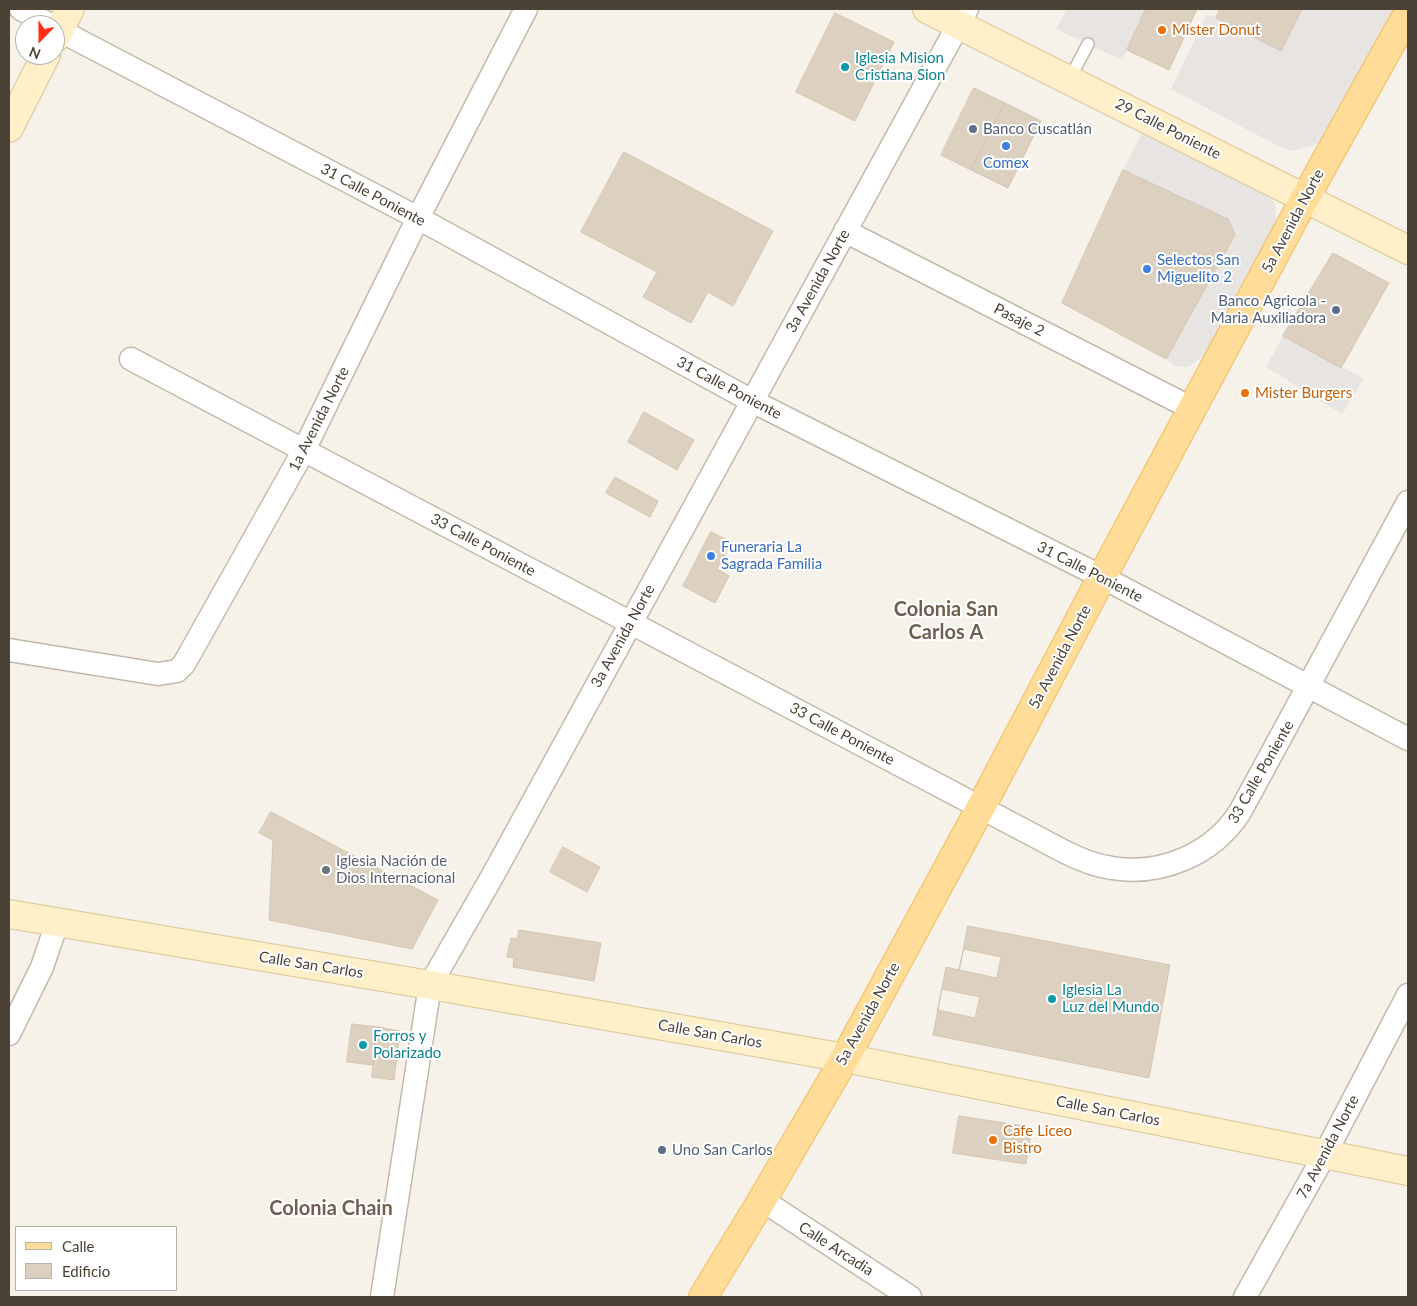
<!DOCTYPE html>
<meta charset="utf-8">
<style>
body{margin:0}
#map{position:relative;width:1417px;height:1306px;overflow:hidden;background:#f6f2e9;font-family:Lato,sans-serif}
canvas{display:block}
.frame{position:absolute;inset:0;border:10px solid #4b4236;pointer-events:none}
.legend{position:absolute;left:15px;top:1226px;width:162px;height:65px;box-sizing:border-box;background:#fff;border:1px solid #b7b3af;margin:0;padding:6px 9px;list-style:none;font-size:15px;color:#4b4236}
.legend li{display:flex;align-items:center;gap:10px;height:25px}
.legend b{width:25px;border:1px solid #b7b3af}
.north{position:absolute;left:15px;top:15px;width:50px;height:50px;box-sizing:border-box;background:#fff;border:1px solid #b7b3af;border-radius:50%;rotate:202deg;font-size:14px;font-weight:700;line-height:20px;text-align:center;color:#4b4236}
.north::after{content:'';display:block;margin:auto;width:18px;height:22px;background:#ff2e17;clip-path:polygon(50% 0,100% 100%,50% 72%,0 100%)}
</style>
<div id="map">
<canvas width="1417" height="1306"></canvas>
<div class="frame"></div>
<ul class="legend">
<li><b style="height:6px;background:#fd9"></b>Calle</li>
<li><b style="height:14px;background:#dcd0c0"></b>Edificio</li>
</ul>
<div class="north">N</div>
</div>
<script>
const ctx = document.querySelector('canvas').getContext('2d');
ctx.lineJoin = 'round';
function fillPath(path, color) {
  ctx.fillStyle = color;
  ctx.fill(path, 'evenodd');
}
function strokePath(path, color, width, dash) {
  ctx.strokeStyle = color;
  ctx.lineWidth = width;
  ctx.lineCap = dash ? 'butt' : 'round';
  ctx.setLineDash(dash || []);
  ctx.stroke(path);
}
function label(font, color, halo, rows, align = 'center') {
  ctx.font = font + ' Lato,sans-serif';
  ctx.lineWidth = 4;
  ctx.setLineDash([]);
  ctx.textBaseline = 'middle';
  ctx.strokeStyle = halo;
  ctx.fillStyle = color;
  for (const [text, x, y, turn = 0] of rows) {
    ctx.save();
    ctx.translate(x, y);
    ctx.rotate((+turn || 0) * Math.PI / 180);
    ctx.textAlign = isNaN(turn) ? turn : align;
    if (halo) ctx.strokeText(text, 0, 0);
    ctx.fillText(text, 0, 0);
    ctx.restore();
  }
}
const parking = new Path2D(`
 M1067,9H1148L1122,60L1056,29Z
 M1302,9H1401L1324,142L1293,151L1278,146L1171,89L1207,14L1281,51Z
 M1144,130L1264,191L1275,204L1276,218L1274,236L1212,348L1204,356L1188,367L1175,366L1166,359L1235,234L1228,219L1123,170Z
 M1283,336L1364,379L1342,414L1266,367Z`);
const building = new Path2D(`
 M1146,9H1197L1169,70L1127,50Z
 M1220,9H1302L1281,51L1216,18Z
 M835,13L894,42L855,121L796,92Z
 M974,88L1005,103L971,170L941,155Z
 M1005,103L1041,121L1008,188L971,170Z
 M624,152L773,231L733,306L708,292L691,323L643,297L657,272L581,232Z
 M1123,170L1228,219L1235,235L1166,359L1062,303Z
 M1333,253L1389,283L1341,368L1283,336Z
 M644,412L694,440L677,470L628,442Z
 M615,477L658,501L650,517L606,493Z
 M711,532L731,542L717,569L729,576L715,603L683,586Z
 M271,812L438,900L412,949L269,920L273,840L259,833Z
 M563,847L600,867L587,892L550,872Z
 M968,926L1170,965L1149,1078L933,1035L946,967L959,970Z
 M519,930L601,943L594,981L513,967L514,958L507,957L511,938L517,939Z
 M964,949L1001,957L997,978L959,970Z
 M942,989L980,997L975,1018L938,1010Z
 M352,1024L378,1027L373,1065L347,1062Z
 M378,1027L400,1031L394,1080L372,1077Z
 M959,1116L1032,1127L1026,1164L953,1153Z`);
const lane = new Path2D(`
 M1069,80L1088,44`);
const street = new Path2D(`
 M21,9L50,25
 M55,28L418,218L752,401L1102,577L1408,739
 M845,231L1193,409
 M131,359L1065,852C1079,859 1096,866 1112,868C1162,876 1213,854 1240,812L1408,502
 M9,650L158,674L177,671L184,664L304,450L418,218L526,9
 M9,1034L42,967L57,923
 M762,1200L910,1297
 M382,1297L430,985L493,875L967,9
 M1245,1297L1325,1154L1408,995`);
const secondary = new Path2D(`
 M927,9L1408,250
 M55,38L70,9
 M9,128L46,55
 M9,914L430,985L845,1058L1408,1171`);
const primary = new Path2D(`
 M703,1297L762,1200L845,1058L981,807L1102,577L1305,198L1408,13`);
const markers = [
 [1162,30,5,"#e8710a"],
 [845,67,5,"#0f9aa8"],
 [973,129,5,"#5c6f8a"],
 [1006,146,5,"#3f7fe0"],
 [1147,269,5,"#3f7fe0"],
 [1336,310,5,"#5c6f8a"],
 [1245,393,5,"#e8710a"],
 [711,556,5,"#3f7fe0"],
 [326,870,5,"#6b7280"],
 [1052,999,5,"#0f9aa8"],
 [363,1045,5,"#0f9aa8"],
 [993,1140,5,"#e8710a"],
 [662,1150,5,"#5c6f8a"]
];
const foodNames = [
 ["Mister Donut",1172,30],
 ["Mister Burgers",1255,393],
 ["Cafe Liceo",1003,1131],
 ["Bistro",1003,1148]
];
const cultureNames = [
 ["Iglesia Mision",855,58],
 ["Cristiana Sion",855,75],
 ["Iglesia La",1062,990],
 ["Luz del Mundo",1062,1007],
 ["Forros y",373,1036],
 ["Polarizado",373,1053]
];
const serviceNames = [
 ["Banco Cuscatlán",983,129],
 ["Banco Agricola -",1326,301,"right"],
 ["Maria Auxiliadora",1326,318,"right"],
 ["Uno San Carlos",672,1150]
];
const streetNames = [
 ["29 Calle Poniente",1168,129,27],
 ["31 Calle Poniente",373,195,28],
 ["5a Avenida Norte",1293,221,-62],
 ["3a Avenida Norte",818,281,-61],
 ["Pasaje 2",1019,320,27],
 ["31 Calle Poniente",729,388,28],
 ["1a Avenida Norte",319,419,-63],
 ["33 Calle Poniente",483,545,28],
 ["31 Calle Poniente",1090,572,27],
 ["3a Avenida Norte",623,636,-61],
 ["5a Avenida Norte",1060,657,-62],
 ["33 Calle Poniente",842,734,28],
 ["33 Calle Poniente",1261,772,-60],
 ["Calle San Carlos",311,965,9],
 ["5a Avenida Norte",868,1014,-61],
 ["Calle San Carlos",710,1034,10],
 ["Calle San Carlos",1108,1111,11],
 ["7a Avenida Norte",1328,1147,-62],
 ["Calle Arcadia",836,1249,33]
];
const shopNames = [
 ["Comex",1006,163,"center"],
 ["Selectos San",1157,260],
 ["Miguelito 2",1157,277],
 ["Funeraria La",721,547],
 ["Sagrada Familia",721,564]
];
const worshipNames = [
 ["Iglesia Nación de",336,861],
 ["Dios Internacional",336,878]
];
const districtNames = [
 ["Colonia San",946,610],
 ["Carlos A",946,633],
 ["Colonia Chain",331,1209]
];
fillPath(parking, '#e7e4e1');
fillPath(building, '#dcd0c0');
strokePath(building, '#d5c4b0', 1);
strokePath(lane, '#c3b9ab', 14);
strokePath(street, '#c3b9ab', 25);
strokePath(secondary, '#dac595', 30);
strokePath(primary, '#f0bc5d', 30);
strokePath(lane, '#fff', 11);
strokePath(street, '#fff', 22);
strokePath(secondary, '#fff0ca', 28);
strokePath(primary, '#fd9', 28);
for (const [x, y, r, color] of markers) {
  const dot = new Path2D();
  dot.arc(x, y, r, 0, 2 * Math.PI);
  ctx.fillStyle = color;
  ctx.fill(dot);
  strokePath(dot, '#fff', 2);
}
label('15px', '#c56008', '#fff', foodNames, 'left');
label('15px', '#0d838f', '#fff', cultureNames, 'left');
label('15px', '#4e5e75', '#fff', serviceNames, 'left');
label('15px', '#4b4236', '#fff', streetNames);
label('15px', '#366cbe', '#fff', shopNames, 'left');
label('15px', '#5b616d', '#fff', worshipNames, 'left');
label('bold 20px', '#6f5f4c', '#fff', districtNames);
</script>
